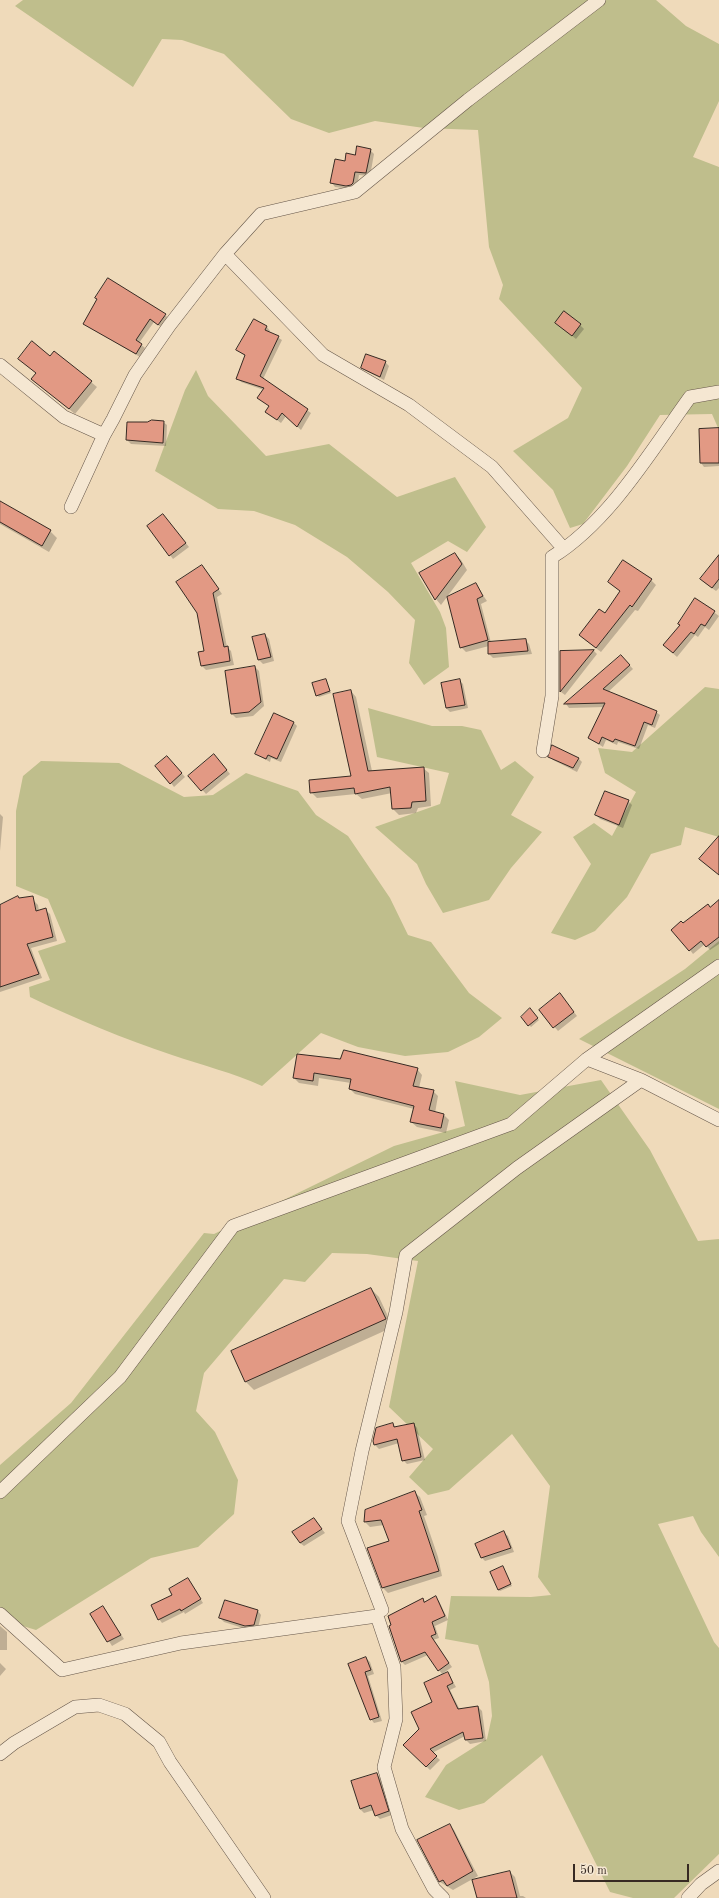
<!DOCTYPE html>
<style>
body{margin:0}
#map{position:relative;width:719px;height:1898px;overflow:hidden;background:#efdaba;font-family:"Old Standard TT",serif}
canvas{display:block}
.scale{position:absolute;left:573px;top:1864px;width:116px;height:18px;box-sizing:border-box;border:2px solid #372a23;border-top:0;padding-left:5px;font-size:12px;line-height:14px;white-space:nowrap;color:#372a23;-webkit-text-stroke:3px #f5e7d2;paint-order:stroke}
</style>
<div id="map">
<canvas width="719" height="1898"></canvas>
<div class="scale">50 m</div>
</div>
<script>
const ctx = document.querySelector('canvas').getContext('2d');
ctx.lineJoin = 'round';
function fillPath(path, color) {
  ctx.fillStyle = color;
  ctx.fill(path, 'evenodd');
}
function strokePath(path, color, width, dash) {
  ctx.strokeStyle = color;
  ctx.lineWidth = width;
  ctx.lineCap = dash ? 'butt' : 'round';
  ctx.setLineDash(dash || []);
  ctx.stroke(path);
}
const green = new Path2D(`
 M23,0H656L686,26L719,44V101L693,157L719,167V430L712,414L660,415L627,466L583,524L570,528L553,490L513,451L568,418L582,388L499,299L503,285L489,247L478,130L424,128L375,121L329,133L291,119L224,54L182,40L162,39L133,87L15,6Z
 M196,370L208,396L266,456L329,444L397,497L455,477L486,527L467,552L448,541L411,563L440,612L446,628L449,667L424,685L409,663L415,620L388,592L347,557L295,525L254,511L218,509L155,471L185,390Z
 M705,687L719,689V837L685,827L681,845L651,854L627,897L595,931L575,940L551,933L591,864L573,837L594,823L612,836L636,792L605,773L598,748L632,752Z
 M368,708L432,726H462L481,730L501,770L515,761L534,777L511,815L542,832L511,868L489,900L443,913L426,884L417,864L375,827L440,804L449,773L377,757Z
 M41,761L119,763L184,797L213,795L246,773L298,791L316,815L348,836L390,898L408,935L431,942L469,993L502,1018L479,1037L448,1052L405,1056L358,1047L321,1033L262,1086C233,1073 202,1065 172,1055C124,1039 76,1019 30,997L29,987L50,980L38,951L66,942L48,899L16,886V811L23,776Z
 M719,941V1109L579,1039L685,969Z
 M601,1080L650,1150L698,1241L719,1239V1557L701,1532L693,1516L658,1524L714,1642L719,1648V1854L674,1898H633L610,1892L542,1755L484,1803L459,1810L425,1797L446,1765L487,1739L492,1716L489,1682L478,1645L445,1639L451,1596L531,1597L551,1595L538,1577L550,1486L512,1434L449,1490L428,1495L409,1477L433,1449L389,1407L418,1261L367,1254L332,1253L305,1282L284,1279L204,1373L196,1411L215,1432L238,1480L234,1514L198,1547L151,1558L36,1630L0,1619V1465L71,1403L204,1233L214,1234L394,1146L465,1126L455,1081L520,1095Z`);
const shadow = new Path2D(`
 M370,150L374,154L370,176L359,175L357,187L351,189L335,187L332,183L356,156Z
 M108,280L169,318L162,328L154,322L139,343L145,348L140,357L84,324Z
 M254,320L267,327L270,331L269,332L282,340L263,379L311,413L301,430L286,416L281,423L266,412L270,407L259,398L264,390L241,382L238,378L245,356L237,350Z
 M580,325L584,329L576,339L560,326Z
 M50,357L91,382L97,387L75,414L32,379L37,374L25,364Z
 M385,362L389,366L384,380L366,371L362,367Z
 M163,422L167,425L166,446L131,444L127,440Z
 M719,430V466L704,467L701,463Z
 M0,503L50,531L57,538L49,552L0,524Z
 M163,515L189,547L173,559L148,526Z
 M455,554L461,560L467,570L441,605L436,599Z
 M202,566L222,594L217,597L227,647L231,651L234,665L206,670L202,666L200,653L205,652Z
 M719,566V588L716,591L705,583Z
 M651,580L656,585L638,611L635,610L601,652L585,640L621,592L609,582Z
 M475,584L487,601L481,604L491,643L525,640L529,644L532,654L493,658L489,654V646L466,652L461,647Z
 M696,599L719,616L709,630L705,627L698,637L695,635L677,657L668,649Z
 M265,635L269,639L274,661L263,664L259,660L253,638Z
 M594,651L597,654L565,695L561,692V652Z
 M621,656L633,669L608,692L656,712L660,715L655,728L648,725L639,749L618,742L617,745L606,740L603,747L589,738L605,707L569,708L566,704Z
 M255,667L259,671L264,706L253,716L236,718L232,714L226,672Z
 M326,680L331,693L319,697L317,695Z
 M459,680L463,684L468,708L450,712L446,708Z
 M351,691L356,697L372,771L423,768L429,773L431,806L418,808L416,813L399,815L393,809L392,793L362,799L356,794L317,798L311,792L352,776Z
 M293,722L297,726L281,762L271,758L270,762L256,754Z
 M549,756L578,758L582,762L577,772L553,760Z
 M218,759L230,774L206,794L190,776Z
 M171,761L185,777L174,787L171,783Z
 M628,801L632,805L623,828L600,819L596,815Z
 M0,814L3,817L0,851Z
 M34,901L38,905L39,911L45,910L50,914L57,941L31,948L42,978L0,992V911Z
 M719,901V944L710,950L705,944L693,954L690,950L683,924L711,908Z
 M564,999L577,1016L558,1031L540,1010Z
 M530,1010L539,1020L531,1027L522,1017Z
 M297,1055L417,1069L422,1075L419,1088L433,1091L438,1096L435,1113L444,1115L449,1120L446,1133L417,1127L411,1122L414,1109L355,1094L350,1089L351,1083L319,1078L318,1086L299,1083L294,1078Z
 M371,1289L379,1297L393,1327L254,1390L246,1382L232,1352Z
 M393,1424L396,1428L414,1424L417,1428L425,1460L407,1464L403,1460L399,1443L379,1449L375,1445L374,1441Z
 M414,1492L420,1497L427,1515L424,1516L438,1557L442,1576L388,1593L383,1588L368,1549L390,1542L384,1525L370,1527L365,1522Z
 M314,1519L325,1533L304,1546L300,1543Z
 M504,1533L508,1536L514,1552L485,1561L481,1557Z
 M503,1568L512,1586L500,1591L498,1590Z
 M188,1579L203,1603L185,1614L184,1612L162,1623L159,1619L173,1596Z
 M436,1598L439,1601L448,1620L435,1626L439,1638L433,1640L452,1667L442,1674L428,1655L405,1665L402,1662L423,1599L425,1602Z
 M103,1607L124,1639L112,1646L92,1614Z
 M258,1611L261,1615L258,1628L249,1630L224,1622L220,1618Z
 M0,1626L7,1632V1650H0Z
 M366,1658L370,1662L374,1674L368,1676L382,1721L374,1723L371,1719L350,1664Z
 M0,1663L6,1669L0,1676Z
 M448,1673L456,1687L450,1690L460,1710L478,1707L482,1711L486,1741L470,1744L466,1740L465,1736L432,1753L440,1760L430,1770L404,1745L420,1729Z
 M376,1774L380,1778L392,1815L380,1819L376,1815L374,1810L364,1813L360,1809Z
 M449,1825L454,1830L478,1876L453,1890L440,1882L418,1840Z
 M510,1872L515,1877L520,1896H523L526,1898H478Z`);
const building = new Path2D(`
 M357,146L371,149L366,173L355,172L353,183L351,185L346,186L330,183L335,159L345,161L346,153L355,155Z
 M108,278L166,314L158,325L150,319L136,340L142,344L136,354L83,324L97,299L95,298Z
 M564,311L581,324L572,336L555,323Z
 M254,319L267,326L265,330L279,336L260,376L308,409L297,427L282,413L277,420L265,412L269,406L257,398L264,388L236,379L245,355L236,350Z
 M32,341L50,356L54,351L92,381L69,409L31,379L36,373L18,359Z
 M366,354L386,361L380,377L361,368Z
 M152,420L164,421L163,443L126,440L127,422H147Z
 M719,428V463H700L699,429Z
 M0,501L51,530L42,546L0,522Z
 M163,514L186,543L169,556L147,526Z
 M455,553L462,564L435,600L419,573Z
 M719,555V579L712,588L700,579Z
 M623,560L652,579L632,607L630,605L596,648L579,635L599,609L605,613L620,591L608,582Z
 M202,565L219,589L213,593L224,647L228,646L230,661L201,666L198,652L204,651L197,613L176,582Z
 M476,583L483,596L477,599L488,640L460,648L447,597Z
 M695,598L715,611L705,626L701,624L694,634L691,632L673,653L663,645L680,625L678,624Z
 M265,634L271,657L258,660L252,637Z
 M526,639L528,651L488,654V642Z
 M594,650L560,692V651Z
 M621,655L630,665L603,689L657,711L652,725L644,722L635,746L615,739L613,742L602,737L599,744L588,738L605,703L564,704Z
 M255,666L261,702L249,712L231,714L225,671Z
 M326,679L330,691L316,696L312,683Z
 M460,679L465,705L446,708L441,683Z
 M351,690L368,771L424,767L426,801L412,802L411,808L392,809L390,787L355,794L354,788L310,793L309,780L351,776L333,694Z
 M274,713L294,722L277,759L268,755L266,759L255,754Z
 M552,745L579,758L573,768L548,757Z
 M214,754L227,770L201,791L188,776Z
 M167,756L182,773L170,784L155,766Z
 M605,791L629,800L619,825L595,815Z
 M719,836V875L699,859Z
 M18,896L19,898L33,896L36,911L46,908L53,937L27,944L39,974L0,987V905Z
 M719,900V937L706,947L701,941L689,951L671,930L681,921L683,923L708,904L710,907Z
 M560,993L574,1012L553,1028L539,1010Z
 M530,1008L538,1018L528,1026L521,1017Z
 M344,1050L418,1068L413,1086L434,1090L429,1110L444,1114L441,1128L410,1122L414,1106L349,1089L351,1079L314,1073L313,1081L293,1078L297,1054L340,1059Z
 M371,1288L386,1319L245,1382L231,1351Z
 M393,1423L394,1427L414,1423L421,1457L402,1461L397,1439L374,1445L373,1441L376,1428Z
 M415,1491L422,1510L419,1511L439,1571L382,1588L367,1548L389,1541L381,1520L364,1522L365,1510Z
 M314,1518L322,1529L300,1543L292,1532Z
 M504,1531L511,1548L481,1558L475,1544Z
 M503,1566L511,1584L498,1590L490,1572Z
 M188,1578L201,1599L181,1611L180,1609L158,1620L151,1605L172,1595L169,1589Z
 M436,1596L445,1616L432,1622L436,1634L431,1636L449,1663L438,1671L425,1652L401,1662L389,1626L391,1625L388,1616L423,1598L424,1602Z
 M225,1600L258,1610L254,1625L245,1626L219,1618Z
 M103,1606L121,1635L107,1642L90,1614Z
 M366,1657L371,1670L365,1672L379,1717L370,1720L348,1664Z
 M448,1672L453,1683L447,1686L458,1709L478,1706L483,1738L465,1740L463,1732L430,1749L437,1756L426,1767L403,1745L419,1729L411,1712L432,1702L424,1683Z
 M377,1773L389,1811L375,1816L371,1805L360,1809L351,1781Z
 M450,1824L473,1871L447,1886L443,1880L439,1882L417,1840Z
 M510,1871L517,1898H477L472,1880Z`);
const minor = new Path2D(`
 M225,254L323,355L409,405L492,467L564,549
 M0,365L64,417L104,435
 M71,507L104,435L113,419L135,375L169,326L225,254L261,214L355,192L468,100L599,0
 M543,751L552,696V557C609,522 651,451 690,397L719,392
 M587,1059L641,1080L719,1120
 M0,1492L120,1377L233,1226L511,1124L587,1059L719,966
 M382,1610L348,1521L362,1451L396,1312L406,1255L517,1168L641,1080
 M0,1614L62,1670L181,1643L377,1616L394,1667L396,1719L384,1767L402,1829L434,1889L443,1898
 M0,1754L14,1743L75,1707L99,1705L125,1714L159,1742L170,1762L264,1898
 M688,1898L701,1884L719,1871`);
fillPath(green, '#bfbe8c');
fillPath(shadow, '#0003');
fillPath(building, '#e29984');
strokePath(building, '#372a23', 1);
strokePath(minor, '#655649', 14);
strokePath(minor, '#f5e7d2', 13);
</script>
